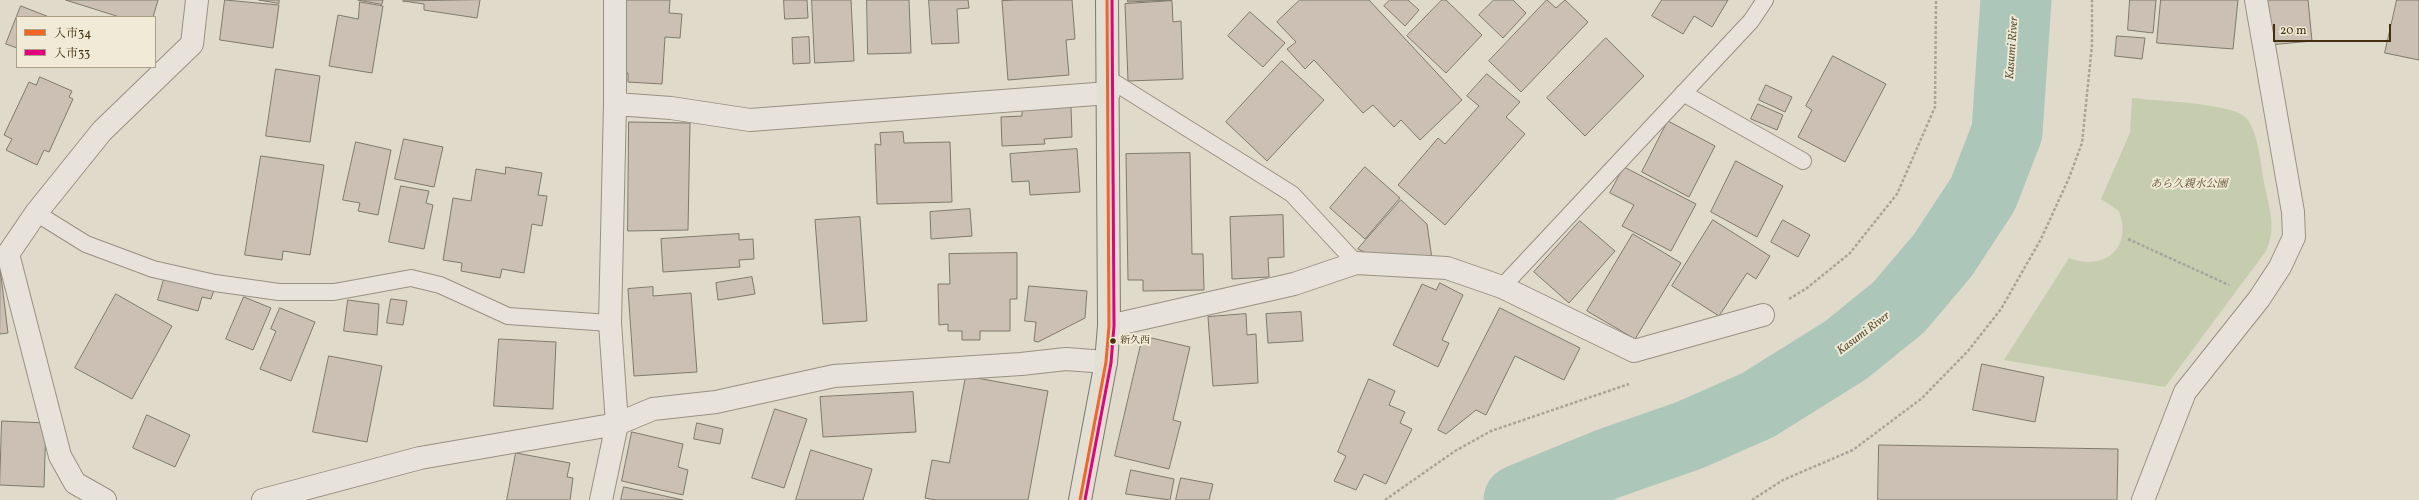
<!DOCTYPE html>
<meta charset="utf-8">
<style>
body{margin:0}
#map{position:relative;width:2419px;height:500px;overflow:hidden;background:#dfdac9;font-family:Vollkorn,"Noto Serif JP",serif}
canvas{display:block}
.legend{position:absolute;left:16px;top:16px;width:140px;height:52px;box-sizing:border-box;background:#f0ead6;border:1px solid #ab9f86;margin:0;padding:5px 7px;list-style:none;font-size:12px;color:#432e0d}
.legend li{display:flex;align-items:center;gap:8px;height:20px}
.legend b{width:20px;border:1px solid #ab9f86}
.scale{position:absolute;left:2273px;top:24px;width:118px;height:18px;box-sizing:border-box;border:2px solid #432e0d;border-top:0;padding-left:5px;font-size:12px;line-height:14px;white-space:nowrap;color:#432e0d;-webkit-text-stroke:3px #f0ead6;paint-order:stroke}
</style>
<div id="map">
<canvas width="2419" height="500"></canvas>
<ul class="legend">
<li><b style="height:5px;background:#f26522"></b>入市34</li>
<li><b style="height:5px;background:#e5007d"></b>入市33</li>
</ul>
<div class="scale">20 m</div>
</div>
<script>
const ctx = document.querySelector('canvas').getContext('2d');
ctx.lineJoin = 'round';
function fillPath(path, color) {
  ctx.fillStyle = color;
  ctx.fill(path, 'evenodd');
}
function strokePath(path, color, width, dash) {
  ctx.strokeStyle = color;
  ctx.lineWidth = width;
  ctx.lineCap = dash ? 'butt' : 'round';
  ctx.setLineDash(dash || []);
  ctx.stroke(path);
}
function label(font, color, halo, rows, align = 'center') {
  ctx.font = font + ' Vollkorn,"Noto Serif JP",serif';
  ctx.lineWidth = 4;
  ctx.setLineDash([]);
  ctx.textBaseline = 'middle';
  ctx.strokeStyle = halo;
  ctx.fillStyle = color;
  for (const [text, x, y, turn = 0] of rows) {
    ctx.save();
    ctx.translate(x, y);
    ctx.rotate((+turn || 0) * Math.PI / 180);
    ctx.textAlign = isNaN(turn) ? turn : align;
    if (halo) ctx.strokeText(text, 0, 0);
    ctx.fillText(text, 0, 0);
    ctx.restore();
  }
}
const green = new Path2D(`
 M2132,98C2155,101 2228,103 2244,116C2258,127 2261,166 2264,183C2269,207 2277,228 2266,251L2165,387L2004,360L2069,258C2104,272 2133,248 2119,211L2101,199L2130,133Z`);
const river = new Path2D(`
 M1519,500L1607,464L1690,435L1758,405L1846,350L1899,307L1943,255L1983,194L2007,132L2016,0`);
const building = new Path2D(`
 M66,0H158L153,17H120Z
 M225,0L279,5L273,48L220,40Z
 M259,0H279V3Z
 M358,0H383L382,4Z
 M480,0L477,18L424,10V4L403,1Z
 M626,0H670L669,13L682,14L680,38L665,37L662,84L628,82V73L621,72Z
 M784,0H807L808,18L785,19Z
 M812,0H851L854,61L815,63Z
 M867,0H909L911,53L868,54Z
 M929,0H968L969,8L957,9L959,43L932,44Z
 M1018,0H1072L1075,39L1066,40L1069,75L1008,80L1002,1Z
 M1128,0H1172L1128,2Z
 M1300,0H1369L1462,100L1420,140L1401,120L1394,127L1373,105L1363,113L1314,60L1305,69L1287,49L1296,42L1277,22Z
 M1390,0H1408L1419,10L1405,26L1384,6Z
 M1442,0H1446L1482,35L1446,73L1407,36Z
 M1494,0H1513L1526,13L1503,38L1479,15Z
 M1547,0L1556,8L1565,0L1588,22L1521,92L1489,61Z
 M1662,0H1728L1712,27L1694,16L1683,34L1652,16Z
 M2130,0H2156L2153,33L2128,30Z
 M2161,0H2238L2233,49L2157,43Z
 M2265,0H2308L2312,41L2269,45Z
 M2397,0H2419V60L2385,53Z
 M1172,1L1173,22L1181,21L1183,79L1128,81L1125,4Z
 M360,2L383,6L372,73L329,66L338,15L358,19Z
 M21,6L49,17H17V48L6,44Z
 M1250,12L1285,43L1263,67L1228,36Z
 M2117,36L2145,38L2142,59L2115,56Z
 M809,37L810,63L793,64L792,38Z
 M1606,38L1644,76L1585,136L1547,98Z
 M1833,56L1886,84L1845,162L1798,137L1812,110L1806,106Z
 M1282,61L1324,100L1267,161L1226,122Z
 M276,69L320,76L310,142L266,136Z
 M1487,74L1520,102L1506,117L1525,134L1445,225L1398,185L1438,138L1445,144L1479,106L1467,96Z
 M40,77L72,91L69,97L73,99L49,152L44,150L37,165L6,150L12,139L4,135L29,82L36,85Z
 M1766,85L1792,97L1785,112L1759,100Z
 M1758,104L1783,115L1777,130L1751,119Z
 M1071,107L1072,137L1044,139L1045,144L1002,146L1001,117L1022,116V109Z
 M1668,121L1715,146L1689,197L1642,172Z
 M629,122L690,123L688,230L628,231Z
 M903,132L904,143L950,142L952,202L877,204L875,144L881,145L880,133Z
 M404,139L443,147L434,187L395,179Z
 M356,142L391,150L378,215L358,211L360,203L343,200Z
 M1077,149L1080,192L1030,195L1029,181L1012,182L1010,154Z
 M1190,153L1192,254H1203L1204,290L1143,291V280H1128L1126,154Z
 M261,156L324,165L310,255L283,251L282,260L245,255Z
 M1736,161L1783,186L1757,237L1711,212Z
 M506,167L542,173L538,195L547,196L542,226L532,224L524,273L502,269L500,278L461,271L462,263L443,260L453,198L471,201L476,169L505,174Z
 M1365,167L1400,198L1365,239L1330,208Z
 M1624,167L1696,204L1671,251L1622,226L1634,205L1610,193Z
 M401,186L429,191L426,203L433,205L424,249L389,242Z
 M1401,200L1427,224L1432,259L1372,256L1358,249Z
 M970,209L972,236L931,239L930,212Z
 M1283,215L1284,257L1268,258L1269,277L1232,279L1230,217Z
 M860,217L867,321L823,324L815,220Z
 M1713,220L1770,256L1756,279L1747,273L1719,316L1672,286Z
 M1783,220L1810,235L1798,257L1771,242Z
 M1580,221L1615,251L1569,303L1534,272Z
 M739,234V240L753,239L754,259L739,260L740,267L663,272L661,239Z
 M1633,234L1681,263L1635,339L1587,311Z
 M1017,253V299H1010V331H980V340H962V331H948V324L939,325L938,284H950L949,254Z
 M0,268L8,333L0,334Z
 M165,276L214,290L211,299L202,297L198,311L158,300Z
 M752,277L755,294L718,300L716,283Z
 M1440,283L1463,295L1442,340L1449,343L1438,367L1393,345L1422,284L1436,290Z
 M1029,286L1087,291L1085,318L1038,342L1034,341L1036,322L1025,321Z
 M653,287V296L691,293L697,372L634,376L628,289Z
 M116,294L172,326L132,399L75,368Z
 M244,297L271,308L253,350L226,339Z
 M391,299L407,301L403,325L387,323Z
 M348,300L379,304L377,335L344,331Z
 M280,308L315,322L291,381L260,369L276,331L271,329Z
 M1500,308L1580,348L1564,380L1515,356L1486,415L1476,410L1446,434L1438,430Z
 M1301,312L1303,341L1268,343L1266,314Z
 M1246,314L1247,335L1256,334L1258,383L1213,386L1208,317Z
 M1143,336L1190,347L1173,420L1181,422L1169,469L1115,456Z
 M499,339L556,342L553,409L494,406Z
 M329,356L382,366L367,442L313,432Z
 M1982,364L2044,377L2035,422L1973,410Z
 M966,376L1048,391L1028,500H936L925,498L932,460L949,463Z
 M1369,379L1395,391L1389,405L1405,412L1400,423L1412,429L1386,484L1364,474L1356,490L1334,481L1346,456L1338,452Z
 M913,392L916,432L823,437L820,397Z
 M775,409L807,419L784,488L752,478Z
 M147,415L190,435L175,467L133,448Z
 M2,421L46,423L44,487L0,485Z
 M697,423L723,429L720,444L694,439Z
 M632,432L683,444L678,467L688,470L683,495L622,481Z
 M1879,445L2118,449L2117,500H1878Z
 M811,450L872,469L863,500H796Z
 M516,453L570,463L567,477L573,478L570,500H507Z
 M1131,470L1174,479L1170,500L1126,494Z
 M1181,478L1213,484L1209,500H1176Z
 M624,487L683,500H621Z`);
const path = new Path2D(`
 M2128,239L2229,285
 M1789,299L1807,288L1850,253L1897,194L1935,107L1936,0
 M1385,500L1455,451L1491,431L1629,384
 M1752,500L1783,480L1853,450L1921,399L1968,351L2001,309L2041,239L2069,178L2082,143L2092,45V0`);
const service = new Path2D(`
 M1109,79L1292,194L1356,263
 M1683,93L1803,161
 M36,213L86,244L153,269L215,283L279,292H334L411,278L440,285L508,316L610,323
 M1502,287L1751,21L1765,0`);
const minor = new Path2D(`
 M615,104L671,108L750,120L1109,93
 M1109,326L1294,284L1356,263L1447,268L1502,287L1634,351L1763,315
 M105,500L75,483L60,456L8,254L36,213L102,131L192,44L197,0
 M263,500L420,458L617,424L653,409L716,402L834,376L1021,364L1066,359L1106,362
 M601,500L617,424L610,323L615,104V0
 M2143,500L2185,392L2259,299L2280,267L2294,237L2293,212L2256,0`);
const primary = new Path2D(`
 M1080,500L1106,362L1109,326L1107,0`);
const bus1 = new Path2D(`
 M1080,500L1106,362L1109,326L1107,0`);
const bus2 = new Path2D(`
 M1085,500L1111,363L1114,326L1112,0`);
const markers = [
 [1113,341,3.5,"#432e0d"]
];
const busNames = [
 ["新久西",1120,341]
];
const parkNames = [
 ["あら久親水公園",2189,185]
];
const waterNames = [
 ["Kasumi River",2013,48,-86],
 ["Kasumi River",1864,334,-37]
];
fillPath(green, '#c5cdae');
strokePath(river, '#adc6ba', 71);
fillPath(building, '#cbc0b3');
strokePath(building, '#7f796c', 1);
strokePath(service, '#979183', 18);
strokePath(minor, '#979183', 24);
strokePath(primary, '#7f796c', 24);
strokePath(path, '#a9a49a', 2.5, [3, 2]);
strokePath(service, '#e7e3db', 16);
strokePath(minor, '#e7e3db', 22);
strokePath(primary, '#e2dfd5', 22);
strokePath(bus1, '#f26522', 3);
strokePath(bus2, '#e5007d', 3);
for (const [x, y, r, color] of markers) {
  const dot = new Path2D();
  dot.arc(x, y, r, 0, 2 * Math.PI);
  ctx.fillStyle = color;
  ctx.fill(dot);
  strokePath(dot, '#f0ead6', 1.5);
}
label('10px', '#432e0d', '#f0ead6', busNames, 'left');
label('italic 11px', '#594c29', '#f0ead6', parkNames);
label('italic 12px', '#585236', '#f0ead6', waterNames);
</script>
